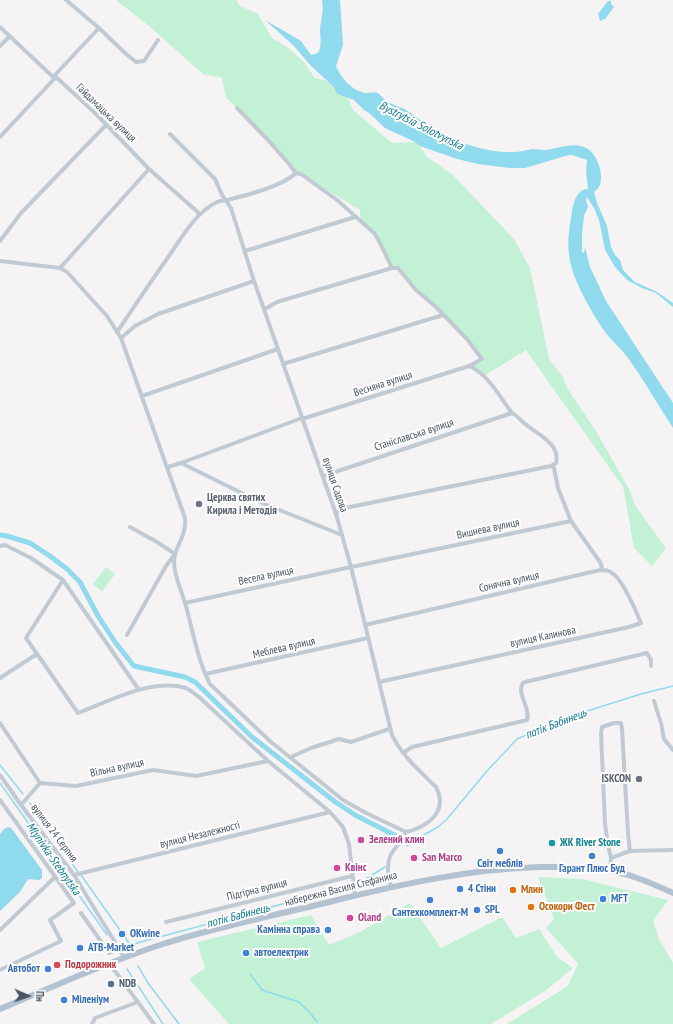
<!DOCTYPE html>
<meta charset="utf-8">
<style>
body{margin:0}
#map{position:relative;width:673px;height:1024px;overflow:hidden;background:#f5f3f3;font-family:"PT Sans Narrow",sans-serif}
canvas{display:block}
.north{position:absolute;left:8px;top:976px;width:40px;height:40px;-webkit-text-stroke:3px #fff;paint-order:stroke;rotate:92deg;font-size:11px;font-weight:700;line-height:16px;text-align:center;color:#4a5661}
.north::after{content:'';display:block;margin:auto;width:14px;height:18px;background:#4a5661;clip-path:polygon(50% 0,100% 100%,50% 72%,0 100%)}
</style>
<div id="map">
<canvas width="673" height="1024"></canvas>
<div class="north">Пн</div>
</div>
<script>
const ctx = document.querySelector('canvas').getContext('2d');
ctx.lineJoin = 'round';
function fillPath(path, color) {
  ctx.fillStyle = color;
  ctx.fill(path, 'evenodd');
}
function strokePath(path, color, width, dash) {
  ctx.strokeStyle = color;
  ctx.lineWidth = width;
  ctx.lineCap = dash ? 'butt' : 'round';
  ctx.setLineDash(dash || []);
  ctx.stroke(path);
}
function label(font, color, halo, rows, align = 'center') {
  ctx.font = font + ' "PT Sans Narrow",sans-serif';
  ctx.lineWidth = 4;
  ctx.setLineDash([]);
  ctx.textBaseline = 'middle';
  ctx.strokeStyle = halo;
  ctx.fillStyle = color;
  for (const [text, x, y, turn = 0] of rows) {
    ctx.save();
    ctx.translate(x, y);
    ctx.rotate((+turn || 0) * Math.PI / 180);
    ctx.textAlign = isNaN(turn) ? turn : align;
    if (halo) ctx.strokeText(text, 0, 0);
    ctx.fillText(text, 0, 0);
    ctx.restore();
  }
}
const green = new Path2D(`
 M116,0H236L240,6L258,14L272,38L287,47L303,61L315,78C328,80 332,82 337,94L348,98L353,110L392,143L415,142L420,146L427,157L452,174L514,239L530,268L549,359L563,377L567,388L596,431L629,489L636,507L666,548L652,566L634,548L623,487L526,350L484,376L469,366L481,359L475,349L398,268H392L378,239L361,221L360,210L312,181L296,173L237,108L226,98L222,78L203,74L149,26Z
 M106,567L115,574L102,592L93,584Z
 M538,877L582,879L668,900L653,921L659,939L673,963V1024H507L568,986L578,964L546,928L554,919Z
 M410,903L441,948L502,917L516,938L539,929L557,957L573,968L545,991L491,1024H229L189,979L205,968L197,942L311,915L329,945L360,932Z`);
const water = new Path2D(`
 M322,0H340L343,45L336,66C341,78 351,90 365,93C369,93 373,92 378,93C382,97 386,101 392,104C396,106 402,107 406,110C414,114 420,121 428,126C455,141 483,153 514,152C520,152 526,150 532,149C536,149 540,150 544,150C558,149 573,141 586,148C597,153 604,174 600,185C599,188 596,190 594,192L597,203L607,226L611,247L615,255L620,260L623,270L635,282L657,292L673,303V307L656,293L642,288L627,280L615,267L605,250L599,220L594,208L587,197L586,201L588,207L584,216L582,234V252L584,253L585,247L590,267L606,301L673,403V428C658,405 644,380 628,358C620,347 608,338 601,326C589,308 570,274 569,254C567,240 570,225 572,211C574,202 577,189 588,189L586,171L587,160L572,155H569L525,168H509L478,164L457,159L420,146L415,142L385,128L369,113L364,110L354,100L337,94L334,87L311,66L294,46L265,20L301,41L311,55C314,54 318,54 319,51C322,45 320,35 320,29C321,19 324,10 322,0Z
 M608,1H611V4L614,7L605,19L600,21L598,14Z
 M9,827L12,829L42,870V878L39,880L28,879L20,892L0,911V834L4,829Z`);
const stream = new Path2D(`
 M0,765L23,794
 M0,783L107,935
 M30,803L78,872
 M407,846L411,842L438,827L447,819L487,771L517,739L565,718L641,694L673,686
 M81,875L129,943
 M359,883L385,867
 M126,946L349,886
 M138,966L148,983L179,1024
 M127,969L163,1024
 M250,974L262,990L299,1002L311,1014L317,1022`);
const canal = new Path2D(`
 M0,535L7,536L30,543L50,556L67,569L80,582L98,616L115,642L134,666L185,677L195,682L252,737L334,801L355,815L410,843`);
const minor = new Path2D(`
 M0,27L53,77H56L95,113L149,169L200,214
 M99,28L126,54L136,62L144,61L158,40
 M0,46L10,36
 M53,77L99,28L66,0
 M237,108L268,140L289,164L296,173
 M170,134L215,179L222,195L231,208L254,281L336,514L351,567L392,735C402,756 420,771 436,787C449,812 427,827 406,832C398,850 387,850 388,871C388,877 389,881 392,887
 M0,137L56,77
 M296,173L301,174L337,200L374,233L378,239L392,268H398L416,290L436,307L467,339L482,359L469,366C488,374 500,397 512,413C517,415 519,419 524,423C535,433 561,443 556,463L551,466L345,508L341,510L336,514
 M0,241L21,213L106,125
 M245,251L355,217
 M0,261L60,268L67,272L107,316L121,338L185,518C187,537 174,546 174,562C174,576 181,589 185,603C193,630 197,659 210,684L271,742L343,800L366,813L406,832
 M60,268L149,169
 M265,309L277,302L392,268
 M117,332C134,307 151,281 169,256C182,237 195,213 217,202C221,200 227,201 231,199C249,195 284,185 296,173
 M121,338L135,326L158,314L254,281
 M283,364L443,315
 M142,396L278,349
 M302,419L469,366
 M181,463L302,418
 M168,467L181,463L262,503L342,535
 M323,476L512,413
 M0,546L5,545L31,558L63,580L139,690
 M63,580L26,638L78,713C110,701 151,678 186,688C190,690 195,694 199,697L268,761L330,812L343,827L349,844L355,896
 M185,603L351,567L571,521L558,488L554,468L551,466
 M365,625L600,570L602,567L600,562L571,521
 M127,635L166,566L175,554L157,542L130,527
 M205,674L368,638
 M0,678L37,654
 M379,682L629,627L641,623C636,611 622,579 612,573C609,570 605,570 600,570
 M654,701L661,723L664,739L673,750
 M0,723L40,783L21,805L74,875L124,957
 M403,753L412,747L527,720C531,708 516,694 523,683L525,682L647,653L651,660V666
 M291,757L311,748L339,739L351,742L389,729
 M0,775L21,805
 M40,783L76,786L153,770L196,776L268,761
 M0,800L74,903L50,920L61,941L0,970
 M611,858L608,845L605,824L601,733L602,727L614,723H621L622,729L628,834L630,851
 M610,871L611,858L630,851L673,850
 M74,875L330,812
 M81,913L109,953L119,949
 M166,922L352,876
 M0,930L55,877
 M112,967L154,1024
 M92,1024L95,1018L138,1002`);
const primary = new Path2D(`
 M0,1009C54,986 108,962 163,944C219,926 277,915 333,901C402,884 470,869 540,867C560,867 580,866 600,869C626,872 649,882 673,893`);
const markers = [
 [199,504,4,"#6b7280"],
 [639,779,4,"#6b7280"],
 [361,840,4,"#d1479c"],
 [552,843,4,"#0f9aa8"],
 [500,851,4,"#3f7fe0"],
 [592,856,4,"#3f7fe0"],
 [414,858,4,"#d1479c"],
 [337,868,4,"#d1479c"],
 [460,889,4,"#3f7fe0"],
 [513,890,4,"#e8710a"],
 [603,899,4,"#3f7fe0"],
 [430,900,4,"#3f7fe0"],
 [531,907,4,"#e8710a"],
 [477,910,4,"#3f7fe0"],
 [350,918,4,"#d1479c"],
 [328,930,4,"#3f7fe0"],
 [122,934,4,"#3f7fe0"],
 [80,948,4,"#3f7fe0"],
 [246,953,4,"#3f7fe0"],
 [57,965,4,"#e0444e"],
 [48,969,4,"#3f7fe0"],
 [111,984,4,"#5c6f8a"],
 [64,1000,4,"#3f7fe0"]
];
const streetNames = [
 ["Гайдамацька вулиця",106,113,44],
 ["Весняна вулиця",383,384,-18],
 ["Станіславська вулиця",414,435,-18],
 ["вулиця Садова",335,485,71],
 ["Вишнева вулиця",488,529,-12],
 ["Весела вулиця",266,576,-12],
 ["Сонячна вулиця",509,582,-13],
 ["вулиця Калинова",543,637,-12],
 ["Меблева вулиця",284,648,-13],
 ["Вільна вулиця",117,768,-12],
 ["вулиця 24 Серпня",54,833,53],
 ["вулиця Незалежності",200,835,-14],
 ["набережна Василя Стефаника",341,889,-14],
 ["Підгірна вулиця",257,890,-14]
];
const worshipNames = [
 ["Церква святих",207,498],
 ["Кирила і Методія",207,511],
 ["ISKCON",631,779,"right"]
];
const hotelNames = [
 ["Зелений клин",369,840],
 ["San Marco",422,858],
 ["Квінс",345,868],
 ["Oland",358,918]
];
const cultureNames = [
 ["ЖК River Stone",560,843]
];
const shopNames = [
 ["Світ меблів",500,864,"center"],
 ["Гарант Плюс Буд",592,869,"center"],
 ["4 Стіни",468,889],
 ["MFT",611,899],
 ["SPL",485,910],
 ["Сантехкомплект-М",430,913,"center"],
 ["Камінна справа",320,930,"right"],
 ["OKwine",130,934],
 ["ATB-Market",88,948],
 ["автоелектрик",254,953],
 ["Автобот",40,969,"right"],
 ["Міленіум",72,1000]
];
const foodNames = [
 ["Млин",521,890],
 ["Осокори Фест",539,907]
];
const healthNames = [
 ["Подорожник",65,965]
];
const serviceNames = [
 ["NDB",119,984]
];
const waterNames = [
 ["Bystrytsia Solotvynska",421,126,27],
 ["потік Бабинець",556,724,-21],
 ["Mlynivka-Stebnytska",53,859,55],
 ["потік Бабинець",238,916,-15]
];
fillPath(green, '#c3f1d5');
fillPath(water, '#90daee');
strokePath(stream, '#90daee', 1.5);
strokePath(canal, '#90daee', 5);
strokePath(minor, '#c1cad2', 4);
strokePath(primary, '#b3c2d1', 6);
for (const [x, y, r, color] of markers) {
  const dot = new Path2D();
  dot.arc(x, y, r, 0, 2 * Math.PI);
  ctx.fillStyle = color;
  ctx.fill(dot);
  strokePath(dot, '#fff', 1.5);
}
label('11px', '#4a5661', '#fff', streetNames);
label('bold 11px', '#5b616d', '#fff', worshipNames, 'left');
label('bold 11px', '#b23c85', '#fff', hotelNames, 'left');
label('bold 11px', '#0d838f', '#fff', cultureNames, 'left');
label('bold 11px', '#366cbe', '#fff', shopNames, 'left');
label('bold 11px', '#c56008', '#fff', foodNames, 'left');
label('bold 11px', '#be3a42', '#fff', healthNames, 'left');
label('bold 11px', '#4e5e75', '#fff', serviceNames, 'left');
label('italic 12px', '#0c7c9b', '#fff', waterNames);
</script>
